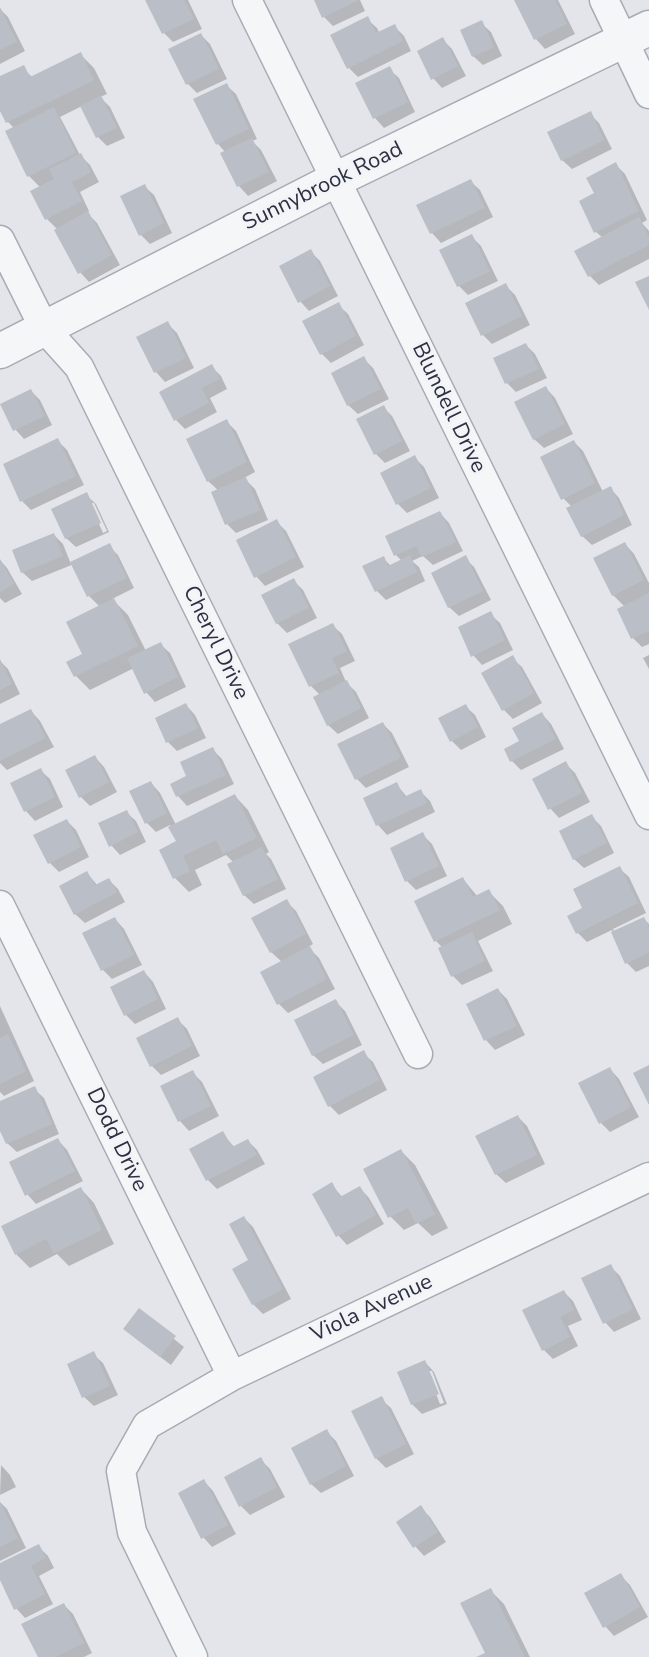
<!DOCTYPE html>
<style>
body{margin:0}
canvas{display:block;background:#e3e5ea}
</style>
<canvas width="649" height="1657"></canvas>
<script>
const ctx = document.querySelector('canvas').getContext('2d');
ctx.lineJoin = 'round';
function fillPath(path, color) {
  ctx.fillStyle = color;
  ctx.fill(path, 'evenodd');
}
function strokePath(path, color, width, dash) {
  ctx.strokeStyle = color;
  ctx.lineWidth = width;
  ctx.lineCap = dash ? 'butt' : 'round';
  ctx.setLineDash(dash || []);
  ctx.stroke(path);
}
function label(font, color, halo, rows, align = 'center') {
  ctx.font = font + ' "Nunito Sans",sans-serif';
  ctx.lineWidth = 6;
  ctx.setLineDash([]);
  ctx.textBaseline = 'middle';
  ctx.strokeStyle = halo;
  ctx.fillStyle = color;
  for (const [text, x, y, turn = 0] of rows) {
    ctx.save();
    ctx.translate(x, y);
    ctx.rotate((+turn || 0) * Math.PI / 180);
    ctx.textAlign = isNaN(turn) ? turn : align;
    if (halo) ctx.strokeText(text, 0, 0);
    ctx.fillText(text, 0, 0);
    ctx.restore();
  }
}
const shadow = new Path2D(`
 M148,0H188L202,29L173,42L164,33Z
 M316,0H360L365,11L333,26L324,17Z
 M517,0H558L575,34L545,49L536,39Z
 M0,9L8,17L25,51L0,64Z
 M367,19L377,28L380,34L394,26L404,36L411,51L358,77L349,68Z
 M481,23L491,32L502,56L483,65L473,56Z
 M201,35L210,44L227,79L197,93L188,84Z
 M443,40L452,49L466,76L442,88L433,78Z
 M80,54L94,68L107,94L100,97L110,107L125,138L107,146L98,137L82,106L60,117L80,155L90,165L99,182L80,192L89,211L87,213L97,223L120,265L89,282L80,272L58,230L47,219L41,188L29,176L15,129L8,122L0,106V79L23,68L33,78Z
 M389,69L399,78L415,112L384,128L375,118L358,84Z
 M226,85L236,94L257,139L252,141L261,150L277,181L248,196L239,186L226,153L218,144Z
 M590,114L599,123L612,149L572,169L562,160Z
 M616,165L625,174L647,220L642,223L649,231V259L599,285L589,275L603,238L596,232V194Z
 M470,181L480,190L493,217L441,243L432,233L418,206Z
 M144,186L154,195L172,233L150,244L141,235Z
 M471,236L481,246L498,281L468,295L459,286Z
 M311,252L320,261L338,296L309,311L300,301Z
 M506,286L515,295L530,325L492,344L483,335Z
 M338,305L348,314L364,345L331,363L321,353Z
 M168,324L177,333L194,368L165,382L156,372L139,337Z
 M526,345L535,354L547,378L516,392L507,383Z
 M364,359L373,368L389,399L358,414L348,405Z
 M212,367L221,376L227,389L210,398L217,412L185,429L176,420Z
 M546,388L555,398L573,434L544,448L534,439Z
 M31,391L40,400L52,425L24,439L15,429Z
 M383,407L392,416L410,451L385,463L376,454L359,420Z
 M226,421L236,431L255,472L244,478L255,489L268,520L236,533L227,524L219,491L208,481Z
 M58,441L67,450L84,485L31,510L22,501Z
 M574,442L583,451L603,492L610,488L619,498L632,525L592,545L582,536L572,507L563,498Z
 M415,458L424,467L439,498L407,513L398,504L383,474Z
 M86,495L96,504L109,532L76,547L66,538ZM90,503H94L107,531L103,533Z
 M440,513L449,523L463,551L433,565L423,556L412,561L419,567L425,581L386,600L377,591L383,558L391,566L402,561L396,555Z
 M277,522L286,531L304,567L265,586L256,576Z
 M54,535L63,544L71,564L109,546L118,555L134,588L112,599L128,615L146,651L160,644L170,653L186,687L155,702L146,692L134,668L90,690L76,676L100,607L89,596L74,564L32,581L22,572Z
 M625,544L634,554L649,583V644L642,647L633,638L625,607L613,595Z
 M465,558L474,567L491,600L459,616L449,607Z
 M0,560L7,568L22,594L5,603L0,598Z
 M294,581L303,590L317,618L287,633L277,623Z
 M490,614L500,623L513,650L482,665L473,655Z
 M332,625L342,634L355,661L340,668L346,682L356,692L369,718L338,734L328,725L320,695L311,686L291,645Z
 M649,655V669L643,658Z
 M512,658L522,667L542,703L513,719L504,710Z
 M0,661L8,669L20,694L0,704Z
 M186,705L195,715L206,738L177,751L168,742Z
 M465,706L475,715L486,737L461,750L452,741Z
 M31,711L40,721L54,747L7,770L0,763V726Z
 M542,714L551,724L564,749L521,770L512,761L506,750L521,742Z
 M383,724L392,733L409,767L366,788L357,779Z
 M212,749L222,759L234,784L187,806L178,796L172,785L189,777Z
 M95,757L104,767L117,792L90,806L80,796Z
 M566,764L575,773L590,802L559,818L550,808Z
 M40,770L50,779L63,807L35,821L26,811L12,784Z
 M151,783L160,793L176,825L235,796L248,810L269,852L266,854L271,859L286,889L254,904L244,895L234,863L226,855L195,870L202,885L189,892L175,878L178,842L170,825L156,832L146,822Z
 M397,785L407,797L420,791L430,801L435,812L387,835L378,825L366,799Z
 M126,812L136,821L146,842L120,855L111,845Z
 M592,817L601,826L614,853L584,868L574,859Z
 M67,821L76,830L89,857L59,872L49,862Z
 M423,835L432,844L447,876L416,890L407,881Z
 M619,868L629,877L646,913L613,929L615,933L644,919L649,924V966L636,972L627,963L612,930L587,942L578,933L585,909Z
 M87,873L98,886L109,880L118,889L125,902L85,923L75,914Z
 M463,879L478,897L489,892L503,906L512,924L478,941L493,971L462,985L453,976L443,948L436,941Z
 M287,902L296,911L313,944L308,947L319,958L335,989L288,1013L279,1004L282,962L271,952Z
 M115,919L124,929L142,965L112,979L103,970Z
 M144,972L153,982L166,1009L135,1024L126,1015Z
 M498,990L507,999L525,1035L495,1050L486,1040Z
 M336,1002L345,1011L362,1045L323,1064L313,1055Z
 M0,1006L34,1081L4,1096L0,1092Z
 M178,1020L187,1029L200,1056L161,1075L151,1065Z
 M363,1053L373,1062L387,1090L339,1115L330,1106Z
 M610,1069L619,1079L639,1117L610,1132L600,1122Z
 M192,1072L202,1082L219,1116L189,1131L180,1121L162,1087Z
 M34,1089L44,1098L59,1134L17,1152L7,1143L0,1126V1104Z
 M518,1117L527,1126L545,1164L506,1183L496,1174Z
 M223,1134L235,1148L248,1141L257,1150L265,1164L217,1189L208,1180L192,1150Z
 M58,1140L67,1150L83,1181L36,1204L27,1194Z
 M401,1151L415,1165L448,1228L432,1236L418,1223L404,1230L390,1216Z
 M332,1185L343,1198L360,1188L369,1198L384,1224L347,1245L338,1235Z
 M81,1189L94,1203L114,1244L69,1266L57,1254L30,1268L16,1254Z
 M244,1218L253,1227L291,1299L263,1314L253,1304L251,1261Z
 M610,1266L620,1276L641,1319L614,1332L605,1322Z
 M564,1292L573,1301L582,1320L568,1326L578,1346L553,1359L543,1349Z
 M139,1311L184,1347L171,1365L135,1338Z
 M93,1354L103,1363L118,1395L94,1406L84,1397Z
 M425,1362L434,1372L447,1404L422,1414L412,1404ZM427,1371H432L444,1403L440,1404Z
 M381,1399L391,1408L414,1454L386,1468L376,1458Z
 M326,1431L336,1441L354,1476L321,1493L311,1484Z
 M261,1460L270,1469L285,1497L250,1515L241,1506Z
 M1,1465L10,1475L16,1487L0,1495Z
 M204,1481L213,1491L236,1534L212,1547L203,1537Z
 M0,1502L7,1509L26,1548L0,1561Z
 M421,1508L430,1517L446,1542L424,1556L415,1546Z
 M39,1547L48,1556L54,1568L39,1576L53,1604L25,1618L16,1608L0,1576V1565Z
 M621,1576L630,1585L648,1617L614,1636L605,1626Z
 M490,1590L504,1604L530,1657H480L487,1653Z
 M64,1605L73,1614L92,1653L84,1657H40Z`);
const building = new Path2D(`
 M145,0H184L194,19L162,34Z
 M314,0H359L322,18Z
 M514,0H555L567,24L534,40Z
 M0,7L17,42L0,50Z
 M368,16L376,33L395,24L403,41L347,69L330,35Z
 M482,20L494,47L472,57L460,30Z
 M201,33L219,69L186,85L168,49Z
 M443,37L458,66L431,80L417,51Z
 M81,52L94,80L6,123L0,111V76L24,65L30,77Z
 M390,66L408,102L373,119L355,83Z
 M227,83L249,129L216,145L193,99Z
 M101,95L117,128L96,138L80,106Z
 M54,107L76,153L27,177L5,131Z
 M591,111L604,140L561,161L547,132Z
 M252,138L269,172L237,187L220,153Z
 M81,153L91,172L72,182L82,201L45,220L30,191L54,179L49,169Z
 M616,162L639,211L594,233L579,201L594,193L586,178Z
 M471,179L485,208L430,234L416,205Z
 M145,184L164,223L139,236L120,196Z
 M88,211L112,255L78,274L54,230Z
 M639,217L649,237V245L588,277L574,251Z
 M472,234L490,271L457,287L439,250Z
 M311,249L330,286L298,303L279,266Z
 M649,276V310L635,282Z
 M506,283L522,316L481,336L465,303Z
 M339,302L356,336L320,355L302,321Z
 M168,321L186,358L154,373L136,337Z
 M526,343L539,369L505,384L493,358Z
 M364,356L381,389L347,406L331,373Z
 M212,364L220,379L202,388L209,403L174,421L159,392Z
 M546,386L565,424L533,440L514,402Z
 M31,389L45,416L13,431L0,404Z
 M384,405L402,441L374,455L356,419Z
 M227,419L247,462L207,482L186,439Z
 M58,438L76,476L20,502L3,464Z
 M574,440L595,483L561,500L540,457Z
 M415,455L431,488L396,505L380,473Z
 M246,477L260,510L225,525L211,492Z
 M611,486L624,515L581,537L566,508Z
 M87,492L101,523L65,539L51,509Z
 M440,511L456,542L422,557L416,546L394,556L385,536Z
 M277,519L296,557L254,578L236,540Z
 M54,533L63,556L21,573L12,550Z
 M625,542L644,580L612,596L593,558Z
 M110,543L127,578L87,597L70,562Z
 M410,555L417,572L375,592L362,566L384,556L388,566Z
 M466,555L483,591L448,608L431,573Z
 M0,559L14,584L0,592Z
 M294,578L309,608L276,624L261,595Z
 M649,593V631L631,639L617,609Z
 M114,598L138,646L74,677L66,662L82,654L66,622Z
 M491,611L505,640L471,657L458,627Z
 M333,623L347,651L332,658L339,673L309,687L288,644Z
 M161,642L178,677L144,694L127,658Z
 M513,655L534,693L502,711L481,673Z
 M0,659L12,684L0,690Z
 M347,680L361,708L327,726L313,697Z
 M186,703L198,728L166,743L155,718Z
 M466,704L478,727L450,742L438,718Z
 M31,709L46,738L0,761V724Z
 M542,712L556,739L510,762L504,749L519,741L512,728Z
 M383,722L401,758L355,780L337,744Z
 M213,747L226,775L176,797L170,784L186,776L180,762Z
 M95,755L109,782L79,798L65,770Z
 M566,761L582,793L548,810L532,779Z
 M41,768L55,797L24,812L10,783Z
 M151,781L167,813L145,824L129,791Z
 M397,782L404,797L421,789L427,803L376,826L363,798Z
 M235,794L257,838L223,854L216,840L183,856L190,871L173,879L159,850L176,841L168,827Z
 M127,810L138,832L109,847L98,823Z
 M592,814L607,843L573,860L559,831Z
 M67,819L81,847L48,864L33,835Z
 M423,832L439,866L405,882L390,848Z
 M262,847L278,879L243,896L227,864Z
 M620,866L638,903L576,934L567,916L582,908L573,889Z
 M87,871L95,885L109,878L117,892L74,915L59,886Z
 M463,877L473,897L489,889L500,910L434,942L414,901Z
 M287,899L306,934L270,953L251,918Z
 M115,917L134,955L101,971L82,933Z
 M644,917L649,927V953L625,964L611,932Z
 M472,932L485,961L451,977L438,948Z
 M310,946L327,979L277,1005L260,972Z
 M144,970L158,999L124,1016L110,987Z
 M498,988L517,1026L484,1041L466,1004Z
 M336,999L354,1035L312,1056L294,1020Z
 M178,1017L192,1046L150,1067L136,1038Z
 M8,1034L26,1071L0,1084V1038Z
 M364,1050L379,1080L328,1107L313,1077Z
 M649,1065V1105L633,1073Z
 M610,1067L631,1107L599,1124L578,1083Z
 M193,1070L211,1106L178,1122L160,1086Z
 M35,1086L52,1124L6,1144L0,1131V1101Z
 M518,1115L537,1155L495,1175L475,1136Z
 M223,1131L232,1147L248,1139L257,1155L206,1181L189,1149Z
 M58,1138L75,1171L25,1196L9,1162Z
 M401,1149L435,1214L416,1224L408,1208L388,1218L363,1169Z
 M332,1182L340,1197L360,1186L376,1215L336,1237L312,1194Z
 M81,1187L102,1230L54,1253L46,1239L15,1255L1,1226Z
 M244,1216L283,1289L252,1305L232,1269L248,1260L229,1224Z
 M611,1264L633,1309L603,1324L581,1278Z
 M564,1290L574,1310L560,1317L570,1337L542,1351L522,1310Z
 M139,1308L176,1336L160,1357L123,1329Z
 M94,1351L110,1386L82,1398L67,1364Z
 M425,1360L439,1394L411,1405L397,1372Z
 M382,1396L406,1444L375,1459L351,1411Z
 M327,1429L346,1466L310,1485L291,1448Z
 M261,1457L277,1487L239,1507L224,1477Z
 M204,1479L228,1525L201,1539L178,1493Z
 M0,1502L18,1538L0,1547Z
 M421,1505L438,1532L413,1548L396,1522Z
 M39,1544L46,1558L31,1566L45,1594L14,1610L0,1580V1563Z
 M621,1573L640,1607L603,1628L584,1593Z
 M491,1588L525,1657H476L485,1653L460,1603Z
 M64,1603L84,1643L56,1657H38L21,1624Z`);
const minor = new Path2D(`
 M247,0L649,815
 M604,0L649,94
 M0,240L44,328L79,367L418,1054
 M0,905L232,1376
 M193,1657L132,1532L121,1471L147,1425L232,1376L649,1177`);
const tertiary = new Path2D(`
 M0,351L335,180L649,28`);
const streetNames = [
 ["Sunnybrook Road",323,187,-26],
 ["Blundell Drive",448,408,64],
 ["Cheryl Drive",215,643,64],
 ["Dodd Drive",116,1140,64],
 ["Viola Avenue",372,1309,-25]
];
fillPath(shadow, '#0003');
fillPath(building, '#babec6');
strokePath(minor, '#a8abb4', 31);
strokePath(tertiary, '#a8abb4', 37);
strokePath(minor, '#f5f6f8', 28);
strokePath(tertiary, '#f5f6f8', 34);
label('22px', '#2c3141', '#f2f4f7', streetNames);
</script>
